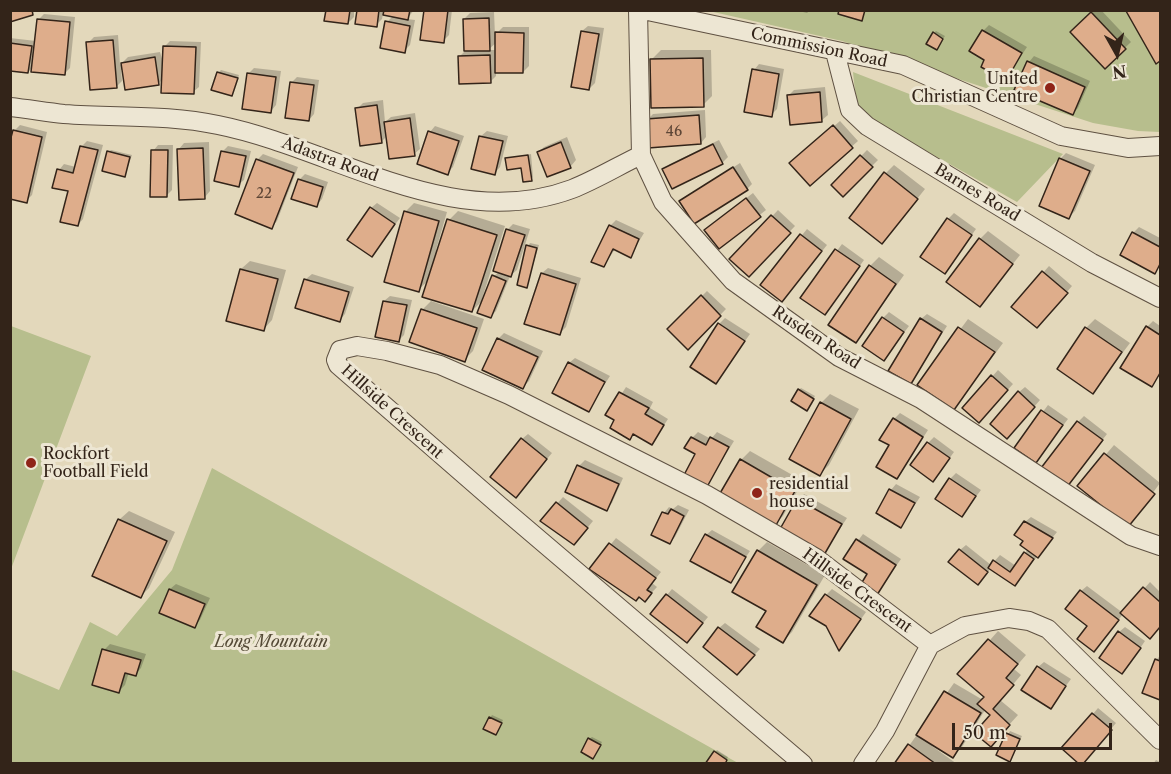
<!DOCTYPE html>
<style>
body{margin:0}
#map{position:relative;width:1171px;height:774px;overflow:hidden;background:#e3d8bb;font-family:"Libre Caslon Text",serif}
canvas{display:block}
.frame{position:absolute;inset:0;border:12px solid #332419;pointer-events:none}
.north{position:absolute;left:1087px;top:24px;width:60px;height:60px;-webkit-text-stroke:4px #ede6d3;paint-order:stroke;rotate:172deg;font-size:16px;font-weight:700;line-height:24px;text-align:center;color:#332419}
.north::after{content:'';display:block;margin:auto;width:21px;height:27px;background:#332419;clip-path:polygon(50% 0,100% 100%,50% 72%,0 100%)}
.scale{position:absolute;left:952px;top:723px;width:160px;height:27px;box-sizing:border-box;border:3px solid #332419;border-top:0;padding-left:8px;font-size:18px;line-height:21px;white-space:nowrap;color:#332419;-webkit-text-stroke:4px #ede6d3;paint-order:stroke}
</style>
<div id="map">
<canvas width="1171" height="774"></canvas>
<div class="frame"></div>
<div class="north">N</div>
<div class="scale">50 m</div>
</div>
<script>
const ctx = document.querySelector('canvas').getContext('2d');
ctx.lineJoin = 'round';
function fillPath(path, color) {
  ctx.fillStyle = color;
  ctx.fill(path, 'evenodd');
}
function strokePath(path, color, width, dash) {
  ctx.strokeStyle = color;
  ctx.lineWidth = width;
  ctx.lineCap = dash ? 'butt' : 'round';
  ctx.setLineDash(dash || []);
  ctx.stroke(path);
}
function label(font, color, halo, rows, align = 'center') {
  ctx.font = font + ' "Libre Caslon Text",serif';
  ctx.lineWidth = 6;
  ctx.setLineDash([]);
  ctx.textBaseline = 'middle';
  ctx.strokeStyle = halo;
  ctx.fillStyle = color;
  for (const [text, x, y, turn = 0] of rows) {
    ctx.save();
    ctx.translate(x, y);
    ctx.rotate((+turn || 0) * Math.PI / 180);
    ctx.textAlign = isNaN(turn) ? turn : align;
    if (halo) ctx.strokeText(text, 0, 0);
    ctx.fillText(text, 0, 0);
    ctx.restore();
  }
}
const green = new Path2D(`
 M709,11H1160V132L1138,131L1093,123L842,41Z
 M853,72L1063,154L1017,202L857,112Z
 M11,326L91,356L11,569L10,326Z
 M212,468L738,763H11L10,669L59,690L90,622L117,636L172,570Z`);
const shadow = new Path2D(`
 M327,10H354V17L348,23Z
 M359,10H414L407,19L415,20L410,45L404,51L387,22L393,16L383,14L382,19L376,25Z
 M425,10H452L449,35L443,41Z
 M795,10H810L807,13Z
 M1095,10H1101L1131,42L1105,67L1072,32Z
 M1129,10H1160V59L1156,62Z
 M494,12L495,35L503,27H529V66L523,72H496V76L490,82L459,57L465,51L464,19L470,13ZM497,42V50H488Z
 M44,14L75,17L70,68L64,74L33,67L28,72L10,70V38L36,41L38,20Z
 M989,25L1027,47L1006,79L986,59L983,31Z
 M588,26L604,28L595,83L589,89L582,31Z
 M936,31L945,36L939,45L934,33Z
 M118,35L120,65L128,57L160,52L163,62L164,47L170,41L201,42L199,87L193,92L163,79L159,83L123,70H121L122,81L116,87L88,43L94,37Z
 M661,50H711L712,96L703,105L652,59Z
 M1034,56L1090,81L1078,108L1072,114L1029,62Z
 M759,64L784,69L777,109L771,115L754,70Z
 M254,68L281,71L276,105L271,111L248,74Z
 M221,70L239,75L232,94L218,73Z
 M297,77L319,80L314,114L309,120L291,83Z
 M825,87L828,115L822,120L789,95L794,90Z
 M383,100L385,122L391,117L415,113L420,149L414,154L387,136L381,142L357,109L363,103Z
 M705,110L706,137L701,143L647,120L653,114Z
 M840,121L858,141L810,184L797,158Z
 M20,125L47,132L32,195L26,201L14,131Z
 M435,126L464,136L453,167L447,173L430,132Z
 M487,131L508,136L500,167L495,173L481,136Z
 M567,137L576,160L571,166L548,175L539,152L544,147Z
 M719,140L728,157L722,163L664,170L670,164Z
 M87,141L103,145L83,219L78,225L69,190L59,170L64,164L76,167L81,147Z
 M209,142L210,191L205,197L179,149L184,143Z
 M158,145H173L172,190L166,196L153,151Z
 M228,146L251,151L244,180L238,185L222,152Z
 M111,150L132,155L125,175L108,152Z
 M867,150L878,160L843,195L833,185Z
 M1066,153L1095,165L1075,211L1069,217L1060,159Z
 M263,154L298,167L277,221L272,227L257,160Z
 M531,154L533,177L531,179L523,166L507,159Z
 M740,163L752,184L747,189L681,201Z
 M894,165L925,189L890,233L886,173Z
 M305,174L328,182L322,199L317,205L299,180Z
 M753,193L766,210L719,247L712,224Z
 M377,203L400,218L372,255L371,208Z
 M414,203L447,212L436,250L439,251L449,220L458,211L505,226L481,302L472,311L430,279L418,290L405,212Z
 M778,210L795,226L749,275L732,259Z
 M954,213L976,229L945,272L948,219Z
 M616,220L644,233L630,256L615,249L604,266L610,226Z
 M513,224L530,229L517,270L510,276L496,311L490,317L494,276L499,272L507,230Z
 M1139,227L1160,238V266L1155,272L1133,233Z
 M807,229L827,245L787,295L762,285Z
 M988,231L1020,255L980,305V239Z
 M530,243L539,245L527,286L528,246Z
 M842,244L864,260L830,307L803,297Z
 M879,257L904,275L856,342L870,266Z
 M250,261L286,270L272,320L264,329L241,269Z
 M1049,266L1072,286L1042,321L1013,307Z
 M548,268L581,278L566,327L560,333L542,273Z
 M312,274L354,287L345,314L340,320L297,307L306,279Z
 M707,291L726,309L688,348L669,329Z
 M390,296L412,300L404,335L398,341L384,301Z
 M431,301L484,319L473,351L464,360L422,310Z
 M889,312L909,326L884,359L883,318Z
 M927,314L947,326L911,382L921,319Z
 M725,318L750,334L716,382L719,324Z
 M968,319L1003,343L954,409L919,385Z
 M1095,319L1130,343L1093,392L1086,328Z
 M1153,321L1160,326V375L1152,385L1147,327Z
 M504,333L543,351L529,381L523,387L498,339Z
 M575,358L610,376L588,410L569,363Z
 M998,370L1013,384L984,416L964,408Z
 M626,387L653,402L650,408L668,419L652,443L635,433L630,438L616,420L608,415Z
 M1025,387L1040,400L1013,431L1019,392Z
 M801,388L815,396L809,406L799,390Z
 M830,394L859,409L829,465L820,474L821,403Z
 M1048,405L1068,419L1036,461L1016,448Z
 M900,413L928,430L897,478L891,445L894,419Z
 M1084,416L1107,434L1067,485L1078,422Z
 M698,432L711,439L717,432L734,441L707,485L692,438Z
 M528,434L552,453L521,491L522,439Z
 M934,437L954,452L938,474L928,443Z
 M1114,445L1160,483L1136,516L1079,486Z
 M750,451L803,481L783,516L774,525L741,460Z
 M585,460L623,478L612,503L606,509L579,466Z
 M956,473L981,490L962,515L950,479Z
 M896,484L920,497L901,526L891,490Z
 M804,494L847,518L824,553L782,529Z
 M563,497L593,521L580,537L566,536L564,538L542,521Z
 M678,505L689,510L675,537L670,543L664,513L669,507L673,509Z
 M129,511L175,532L149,588L141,596L94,575L120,519Z
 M1031,517L1057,532L1015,584L991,568L983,578L960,550L966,545L991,565L1000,555L1016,566L1028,549L1025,541V522Z
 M712,530L750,551L730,581L706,535Z
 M863,534L901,559L877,593L869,574L845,558Z
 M616,538L661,572L652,583L657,587L645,600L591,569Z
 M767,542L825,575L792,632L783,641L768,610L758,551Z
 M1150,582L1160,592V626L1150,637L1123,614L1100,644L1089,626L1081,591L1087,586L1123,613Z
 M176,584L210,598L200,620L194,626L161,613L170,589Z
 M672,589L708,617L693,635L667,595Z
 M832,589L866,612L840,649L826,595Z
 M725,623L760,649L737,673L719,628Z
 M1125,627L1145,641L1128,666L1119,632Z
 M998,631L1026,655L1014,669L1021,675L1000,700L1018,715L999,736L992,715L985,710L962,747L953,756L933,744L932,746L957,764H896L954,683L983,700L986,697L960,674Z
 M110,644L146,654L141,668L136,674L129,672L125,685L119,691L104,650Z
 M1160,656V699L1144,692L1156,660Z
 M1044,662L1071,679L1050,707L1038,667Z
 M1098,708L1116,723L1087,758L1093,714Z
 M492,715L503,720L498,730L490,718Z
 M1010,731L1022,736L1010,760L998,755Z
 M592,737L602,742L596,754L589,739Z
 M717,750L728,757L724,764L715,752Z
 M1156,760L1160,762V764H1153Z`);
const building = new Path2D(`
 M10,10H32L33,15L10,22Z
 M326,10H350L348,24L324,21Z
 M357,10H379L377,27L355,24Z
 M384,10H410L408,20L383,15Z
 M424,10H448L444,43L420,40Z
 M839,10H865L862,21L838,14Z
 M1160,10V61L1156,64L1126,11Z
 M1091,12L1126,49L1105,69L1070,32Z
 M489,18L490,51H464L463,19Z
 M37,19L70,22L65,75L31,72Z
 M385,21L410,26L405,53L380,48Z
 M982,30L1022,53L1006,81L981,67L984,60L969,51Z
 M581,31L599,34L589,90L571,87Z
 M495,32L524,33L523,73H495Z
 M933,32L943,39L937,50L926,44Z
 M113,40L117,88L90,90L86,42Z
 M10,43L32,46L28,73L10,71Z
 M163,46L196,47L194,94L161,93Z
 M490,55L491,83L459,84L458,56Z
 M155,57L159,85L125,90L121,63Z
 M703,58L704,107L651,108L650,59Z
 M1027,61L1085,87L1073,115L1014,90Z
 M752,69L779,74L772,117L744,112Z
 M217,72L238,78L232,96L211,90Z
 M247,73L276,77L271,113L242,109Z
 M290,82L314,85L309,121L285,118Z
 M820,92L822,122L790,125L787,95Z
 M377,105L382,143L360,146L355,108Z
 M699,115L701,144L648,148L646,119Z
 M410,118L415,156L389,159L384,122Z
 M833,125L853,148L810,186L789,163Z
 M13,130L42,137L27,203L10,199V141Z
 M428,131L459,141L448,175L417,164Z
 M479,136L503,141L495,175L471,169Z
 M561,142L571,168L547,177L537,152Z
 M713,144L723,164L672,189L662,169Z
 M80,146L98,150L78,226L60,222L68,191L52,188L57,169L73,173Z
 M203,148L205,199L179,200L177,149Z
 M151,150H168L167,197H150Z
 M107,151L130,157L125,177L102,171Z
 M221,151L246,156L239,187L214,181Z
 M528,155L532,181L523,182L521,168L507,170L505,158Z
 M860,155L873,167L843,197L831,185Z
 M1059,158L1090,171L1069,219L1039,206Z
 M256,159L294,173L272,229L235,214Z
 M733,167L748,190L694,224L679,201Z
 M884,172L918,199L882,244L849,218Z
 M298,179L323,187L317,207L291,199Z
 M746,198L761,217L719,249L704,230Z
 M370,207L395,224L372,257L347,240Z
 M404,211L439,221L419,292L384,282Z
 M771,215L791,233L749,277L729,259Z
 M947,218L972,235L945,274L920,257Z
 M447,219L497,235L472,312L422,297Z
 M609,225L639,239L631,258L613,249L604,267L591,262Z
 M506,229L525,235L511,277L493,271Z
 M1132,232L1160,247V264L1155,274L1120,255Z
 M800,234L822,251L782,302L760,285Z
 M979,238L1013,264L980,307L946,282Z
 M526,245L537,248L527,288L517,285Z
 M835,249L860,266L825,315L800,298Z
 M869,265L896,284L856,343L828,325Z
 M240,269L278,279L264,331L226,321Z
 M1042,271L1068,293L1037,328L1011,307Z
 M541,273L576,284L560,335L524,324Z
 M492,275L506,281L491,318L477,313Z
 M304,279L349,292L340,322L295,308Z
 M701,295L721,316L688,350L667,329Z
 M383,301L407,305L399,342L375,337Z
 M421,309L477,328L465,362L409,342Z
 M882,317L904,332L884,361L862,346Z
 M920,318L942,332L911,384L888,371Z
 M718,323L745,341L716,384L690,367Z
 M1146,326L1160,335V373L1152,387L1120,368Z
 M958,327L995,352L954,410L917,385Z
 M1085,327L1122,352L1093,394L1057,369Z
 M497,338L538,357L523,389L482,370Z
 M568,362L605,382L589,412L552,393Z
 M991,375L1008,390L979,423L962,408Z
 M798,389L814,399L807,411L791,401Z
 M1018,391L1035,407L1007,439L990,424Z
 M619,392L649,408L645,414L664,425L652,445L633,434L630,440L610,428L614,420L605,415Z
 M820,402L851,419L820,476L789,459Z
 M1041,410L1063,425L1036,463L1014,448Z
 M893,418L923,437L897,479L876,467L889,445L879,440Z
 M1077,421L1103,440L1067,487L1041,468Z
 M691,437L706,445L710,437L729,447L707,487L684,475L695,454L684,448Z
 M521,438L547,459L516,498L490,477Z
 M927,442L950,458L933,482L910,465Z
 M1104,453L1155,494L1128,527L1077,486Z
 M740,459L795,491L775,527L719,495Z
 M577,465L619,484L607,511L565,492Z
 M949,478L976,496L962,517L935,499Z
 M889,489L915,503L901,528L876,513Z
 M797,499L842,524L824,555L780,529Z
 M556,502L588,528L574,545L540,521Z
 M671,509L684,516L670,544L651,535L662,512L668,514Z
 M118,519L167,541L141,598L92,576Z
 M1024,521L1053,538L1038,558L1020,545L1023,541L1014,535Z
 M705,534L746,557L731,583L690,561Z
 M856,539L896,565L877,595L861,584L867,574L843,559Z
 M609,543L656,578L647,590L652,593L645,602L639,597L636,601L589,569Z
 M959,549L988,572L978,585L948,562Z
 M757,550L817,585L783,643L756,627L766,611L732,592Z
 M1024,552L1034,559L1015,586L988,568L993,560L1010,572Z
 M1143,587L1160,602V627L1150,639L1120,613Z
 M169,589L205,604L195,628L159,613Z
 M1080,590L1119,620L1094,652L1077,639L1087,626L1065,609Z
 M666,594L703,623L687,643L650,614Z
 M825,594L861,619L839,651L826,626L809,616Z
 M718,627L755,655L737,675L703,647Z
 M1118,631L1141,648L1122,674L1099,658Z
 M988,639L1018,664L1006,678L1014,685L993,709L1010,725L991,747L974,733L990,715L977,704L984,697L957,674Z
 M102,649L141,660L136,676L125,673L119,693L92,685Z
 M1155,659L1160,661V700L1142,693Z
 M1037,666L1066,686L1051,709L1021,690Z
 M944,691L981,713L953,758L916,735Z
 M1092,713L1112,730L1083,764H1079L1061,748Z
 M489,717L502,723L496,735L483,729Z
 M1006,733L1020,739L1010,762L996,755Z
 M588,738L601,745L593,759L581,752Z
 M908,744L936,764H894Z
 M714,751L727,760L725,764H705Z`);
const street = new Path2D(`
 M638,10L641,155L663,202L733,281L839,357L921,399L1131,536L1160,546
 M643,10L903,65L1061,136L1128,148L1160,146
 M835,52L850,110L867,126L1092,263L1160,298
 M10,107C28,109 46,112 64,114C116,118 167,114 218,125C333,148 452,234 572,189C595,180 618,166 641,155
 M803,764L500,506L338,365L336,360L340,350L357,346L387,351L440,365L509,395L707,495L816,558L930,645
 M863,764L885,731L930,645L965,626L1009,618L1029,621L1048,629L1160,740`);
const markers = [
 [1050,88,6,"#8f2418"],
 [31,463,6,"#8f2418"],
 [757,493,6,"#8f2418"]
];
const numberNames = [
 ["46",674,132],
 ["22",264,194]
];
const streetNames = [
 ["Commission Road",819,48,12],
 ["Adastra Road",330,160,20],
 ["Barnes Road",977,193,31],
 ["Rusden Road",816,338,33],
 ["Hillside Crescent",392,412,42],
 ["Hillside Crescent",857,591,36]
];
const poiNames = [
 ["United",1038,79,"right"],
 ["Christian Centre",1038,97,"right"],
 ["Rockfort",43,454],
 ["Football Field",43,472],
 ["residential",769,484],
 ["house",769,502]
];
const parkNames = [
 ["Long Mountain",271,642]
];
fillPath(green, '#b7be8d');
fillPath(shadow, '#0003');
fillPath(building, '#dead8b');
strokePath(building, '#332419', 1.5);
strokePath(street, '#5f5142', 20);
strokePath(street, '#ede6d3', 18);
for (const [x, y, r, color] of markers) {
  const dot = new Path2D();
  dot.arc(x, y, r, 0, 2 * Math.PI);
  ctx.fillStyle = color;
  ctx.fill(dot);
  strokePath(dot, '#ede6d3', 2);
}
label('14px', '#5e4636', null, numberNames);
label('16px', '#332419', '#ede6d3', streetNames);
label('16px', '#332419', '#ede6d3', poiNames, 'left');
label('italic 16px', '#544a36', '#ede6d3', parkNames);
</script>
